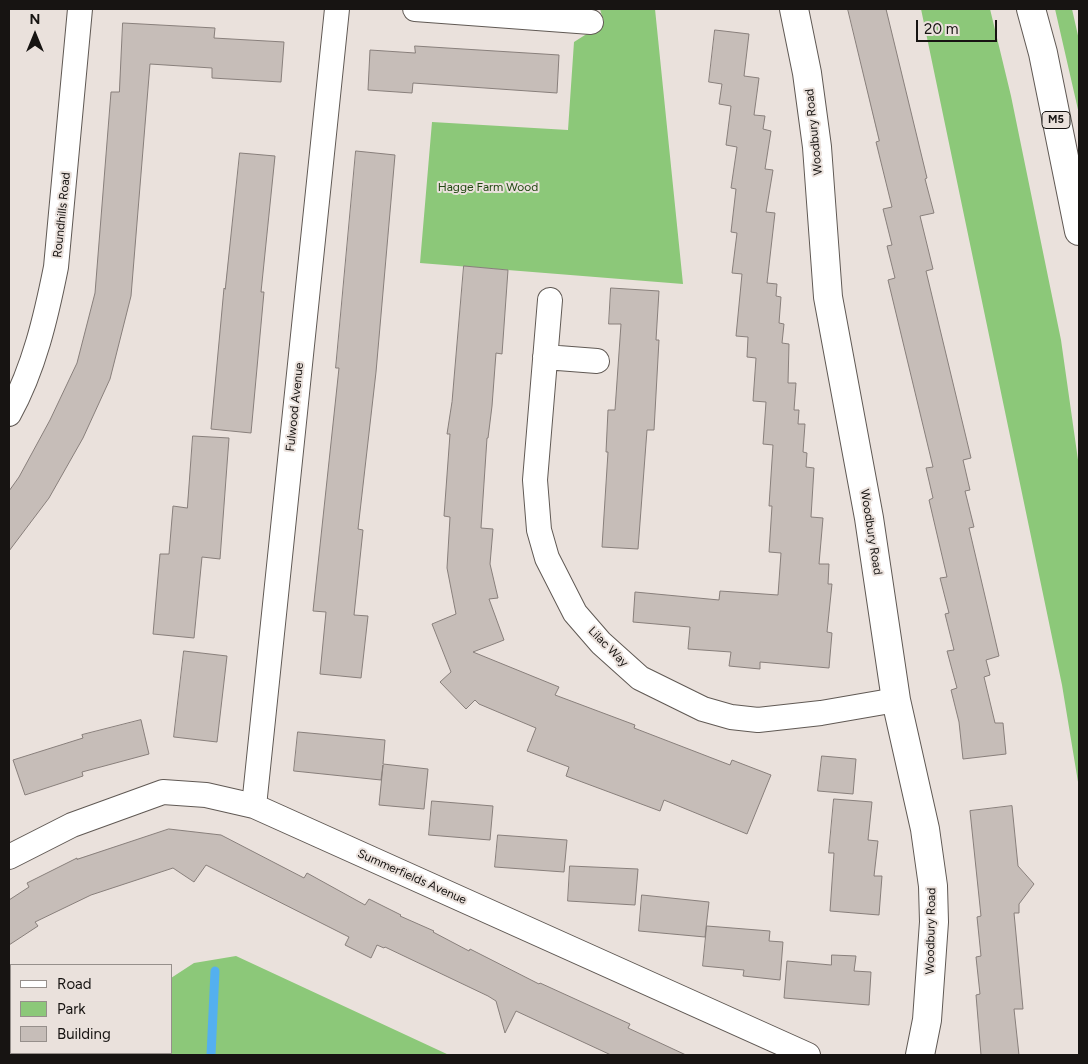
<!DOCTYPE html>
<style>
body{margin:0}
#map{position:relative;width:1088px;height:1064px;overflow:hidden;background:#eae1dc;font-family:Figtree,sans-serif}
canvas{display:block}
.frame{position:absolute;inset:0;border:10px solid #171412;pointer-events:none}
.legend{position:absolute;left:10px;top:964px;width:162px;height:90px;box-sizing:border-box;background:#eae1dc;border:1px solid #968f8b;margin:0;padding:6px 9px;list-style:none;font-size:15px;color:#171412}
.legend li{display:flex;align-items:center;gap:10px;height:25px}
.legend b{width:25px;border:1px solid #968f8b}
.north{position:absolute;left:10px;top:10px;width:50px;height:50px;-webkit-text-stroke:4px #eae1dc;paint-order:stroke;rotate:0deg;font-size:14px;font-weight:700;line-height:20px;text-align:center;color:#171412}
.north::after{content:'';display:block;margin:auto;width:18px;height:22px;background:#171412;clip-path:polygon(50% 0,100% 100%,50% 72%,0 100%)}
.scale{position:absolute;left:916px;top:20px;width:81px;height:22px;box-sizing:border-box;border:2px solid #171412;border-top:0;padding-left:6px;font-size:15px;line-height:18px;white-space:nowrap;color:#171412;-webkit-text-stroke:4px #eae1dc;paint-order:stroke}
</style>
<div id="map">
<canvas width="1088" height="1064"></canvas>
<div class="frame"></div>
<ul class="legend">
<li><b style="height:6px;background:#fff"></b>Road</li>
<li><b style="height:14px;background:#8cc879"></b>Park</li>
<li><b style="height:14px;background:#c6bdb8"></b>Building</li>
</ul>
<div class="north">N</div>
<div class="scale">20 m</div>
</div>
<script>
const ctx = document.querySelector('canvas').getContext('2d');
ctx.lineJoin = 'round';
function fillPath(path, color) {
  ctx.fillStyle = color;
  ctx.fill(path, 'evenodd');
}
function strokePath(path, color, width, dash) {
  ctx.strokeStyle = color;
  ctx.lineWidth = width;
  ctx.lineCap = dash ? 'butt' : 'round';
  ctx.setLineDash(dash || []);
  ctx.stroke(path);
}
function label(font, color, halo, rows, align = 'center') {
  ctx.font = font + ' Figtree,sans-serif';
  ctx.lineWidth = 4;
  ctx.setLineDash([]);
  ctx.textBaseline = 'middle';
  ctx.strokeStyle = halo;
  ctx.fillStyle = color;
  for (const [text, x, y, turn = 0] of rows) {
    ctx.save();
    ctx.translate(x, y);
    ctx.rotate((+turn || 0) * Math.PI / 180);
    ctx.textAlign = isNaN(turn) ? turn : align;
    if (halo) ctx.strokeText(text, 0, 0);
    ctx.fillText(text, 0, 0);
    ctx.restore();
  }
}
const green = new Path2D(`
 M600,9H655L683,284L420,263L432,122L568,130L574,42L604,23Z
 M921,9H990L1011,96L1061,340L1079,467V788L1062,685Z
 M1055,9H1072L1079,40V114Z
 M236,956L449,1055H53L57,1053H171V978L194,963Z`);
const stream = new Path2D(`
 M211,1055L215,971`);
const building = new Path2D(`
 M848,9H886L927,178L925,179L934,213L920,216L933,269L926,271L971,458L963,460L970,490L965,491L974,527L969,528L999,656L986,660L990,675L984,677L995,723H1003L1006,754L963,759L959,722L951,690L957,688L947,651L954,650L945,614L949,613L940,578L947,577L929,500L933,498L926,468L933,467L888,280L895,278L887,246L892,245L883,209L892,207L876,142L879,141Z
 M123,23L215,28L214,38L284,42L281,82L212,78V68L150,64L131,296L110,379L83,438L49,498L9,551V491L19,477L50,420L77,363L95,293L111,92H119Z
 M715,30L749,34L744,76L759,78L754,115L765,116L763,129L771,131L765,169L773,170L766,212L775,213L767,283L777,284L776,296L781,297L779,323L784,324L782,343L789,344L788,383H796L794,410H799L798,424H805L803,452L807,453L806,467L814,468L811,517L823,518L819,564H829L828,584H832L827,632L832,633L829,668L760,662V669L729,666L731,652L688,649L690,627L633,622L635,592L719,600L720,591L778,595L781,553L769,552L772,506H769L773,445L763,444L766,402L753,401L756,358L747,357L748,337L736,336L742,274L732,273L737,233L731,232L736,189L731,188L737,147L726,145L731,106L719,104L722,84L709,82Z
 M415,46L559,55L557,93L413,83L412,93L368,90L370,50L415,53Z
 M356,151L395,155L376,372L358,529L363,530L354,615L368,616L361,678L320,674L326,612L313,611L339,368H336Z
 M240,153L275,156L261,292H264L251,433L211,429L224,288L225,289Z
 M464,266L508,270L502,354L496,353L492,406L488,438H487L481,528L493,529L490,564L498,598L489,599L504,640L473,652L559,687L555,695L635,725L634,728L730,765L732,760L771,775L747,834L664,800L660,811L566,776L569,767L527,751L536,728L479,704L475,700L466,709L440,682L451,672L432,624L456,614L447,568L450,517L444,516L450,434H447L452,402Z
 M611,288L659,291L656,340H659L654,430H647L638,549L602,547L608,452H606L608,410H615L621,324H609Z
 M193,436L229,438L220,559L202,557L194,638L153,634L160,554H169L173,506L187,508Z
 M184,651L227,656L217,742L174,737Z
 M141,720L149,754L82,772L83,776L25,795L13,760L83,738L82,735Z
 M298,732L385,740L383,764L428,769L424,809L379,805L383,765L381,780L294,771Z
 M822,756L856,759L853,794L818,791Z
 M834,799L872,802L868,840L878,841L874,876H882L879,915L830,911L834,853H829Z
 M432,801L493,806L490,840L429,835Z
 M1012,806L1018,866L1034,884L1019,904V913H1014L1023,1009H1014L1019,1055H981L976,995L980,994L976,957L981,956L977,917L981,916L970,811Z
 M169,829L221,835L304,878L307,873L365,905L369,899L401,915L400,916L434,931L433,932L469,951L470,949L539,984L540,983L630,1024L628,1028L686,1055H611L516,1011L505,1033L496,1001L488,996L385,947L384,948L377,945L371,958L345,945L349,937L206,865L194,882L173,868L91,895L35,922L38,926L9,945V900L29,887L27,883L77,858V859Z
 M498,835L567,840L564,872L495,867Z
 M570,866L638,869L635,905L568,901Z
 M642,895L709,902L705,937L639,931Z
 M707,926L770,931L769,941L783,942L780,980L743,976L744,970L703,966Z
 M832,955L856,956L854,971L871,972L869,1005L784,998L787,961L831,965Z`);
const minor = new Path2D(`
 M415,9L591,22
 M550,300L535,480L539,530L547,558L575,613L601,643L640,678L703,709L731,717L758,720L821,713L896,700
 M545,357L597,361
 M9,414C34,369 46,317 56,267L80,9
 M254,806L337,9
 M9,857L72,825L163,792L206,795L254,806L808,1055`);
const tertiary = new Path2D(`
 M794,9L807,73L817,147L828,297L869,518L896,700L925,829L933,886L934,922L927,1020L920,1055`);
const motorway = new Path2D(`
 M1031,9L1043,53L1079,231`);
const shields = [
 [1056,120,28]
];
const shieldNames = [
 ["M5",1056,120]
];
const streetNames = [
 ["Woodbury Road",814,132,-96],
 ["Roundhills Road",62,215,-84],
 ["Fulwood Avenue",295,407,-84],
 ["Woodbury Road",871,532,81],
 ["Lilac Way",608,647,45],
 ["Summerfields Avenue",412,877,24],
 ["Woodbury Road",931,931,-89]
];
const parkNames = [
 ["Hagge Farm Wood",488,187]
];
fillPath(green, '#8cc879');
strokePath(stream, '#54b0ef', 9);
fillPath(building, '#c6bdb8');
strokePath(building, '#887f7b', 1);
strokePath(minor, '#605954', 26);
strokePath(tertiary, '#605954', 30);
strokePath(motorway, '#605954', 30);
strokePath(minor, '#fff', 24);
strokePath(tertiary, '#fff', 28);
strokePath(motorway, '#fff', 28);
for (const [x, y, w] of shields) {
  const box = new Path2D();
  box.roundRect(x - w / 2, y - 8.5, w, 17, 4);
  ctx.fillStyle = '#eae1dc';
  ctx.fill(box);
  strokePath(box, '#171412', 1);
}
label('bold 11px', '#171412', null, shieldNames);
label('12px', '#171412', '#eae1dc', streetNames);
label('12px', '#224913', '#eae1dc', parkNames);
</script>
